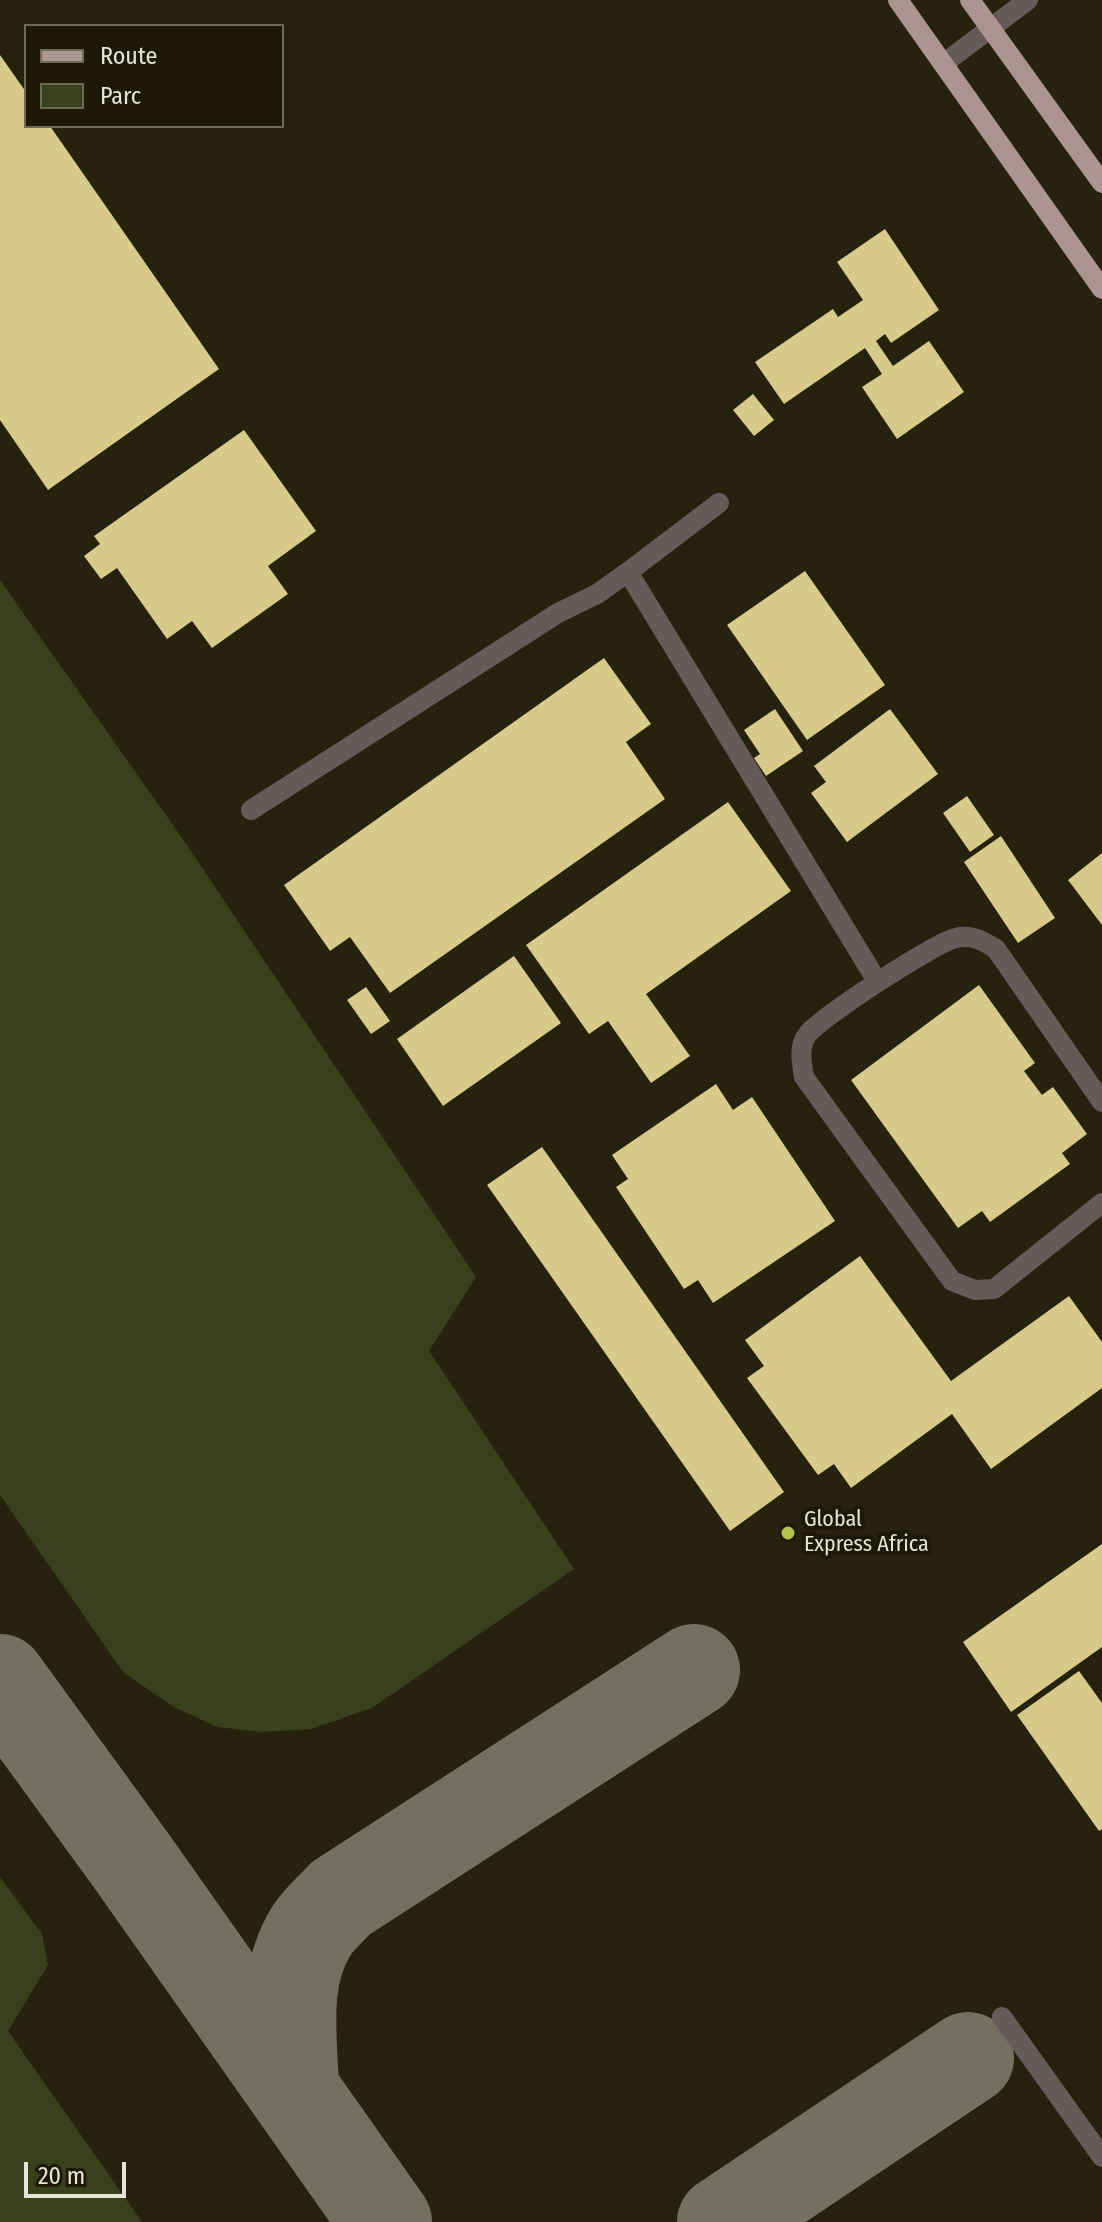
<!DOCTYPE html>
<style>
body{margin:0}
#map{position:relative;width:1102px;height:2222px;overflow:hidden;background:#26220d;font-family:"Fira Sans Condensed",sans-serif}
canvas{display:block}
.legend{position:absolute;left:24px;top:24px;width:260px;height:104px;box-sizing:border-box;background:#1d1905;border:2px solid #6d6a59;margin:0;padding:10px 14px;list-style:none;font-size:24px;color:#e6e4d7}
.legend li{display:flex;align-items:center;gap:16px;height:40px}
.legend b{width:40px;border:2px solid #6d6a59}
.scale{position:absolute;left:24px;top:2162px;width:102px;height:36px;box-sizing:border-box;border:4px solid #e6e4d7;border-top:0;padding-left:10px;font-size:24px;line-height:28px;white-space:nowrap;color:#e6e4d7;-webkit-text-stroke:6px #1d1905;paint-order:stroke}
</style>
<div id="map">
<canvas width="1102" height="2222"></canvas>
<ul class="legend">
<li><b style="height:10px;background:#ac9491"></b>Route</li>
<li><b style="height:22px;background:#39401c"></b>Parc</li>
</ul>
<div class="scale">20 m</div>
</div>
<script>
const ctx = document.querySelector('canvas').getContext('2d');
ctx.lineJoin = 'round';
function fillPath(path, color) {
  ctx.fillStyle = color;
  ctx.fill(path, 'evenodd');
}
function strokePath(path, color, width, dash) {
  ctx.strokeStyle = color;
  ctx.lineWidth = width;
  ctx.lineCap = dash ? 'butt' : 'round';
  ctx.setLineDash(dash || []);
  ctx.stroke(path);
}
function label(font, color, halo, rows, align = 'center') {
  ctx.font = font + ' "Fira Sans Condensed",sans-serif';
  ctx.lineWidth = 8;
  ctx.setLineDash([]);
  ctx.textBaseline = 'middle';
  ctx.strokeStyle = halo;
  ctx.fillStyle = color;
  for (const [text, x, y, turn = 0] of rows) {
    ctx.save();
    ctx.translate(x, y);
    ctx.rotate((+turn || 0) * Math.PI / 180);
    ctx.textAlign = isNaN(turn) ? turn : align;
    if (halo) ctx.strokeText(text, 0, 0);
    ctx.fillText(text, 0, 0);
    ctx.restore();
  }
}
const green = new Path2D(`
 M0,580L187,845L476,1277L429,1351L574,1569L372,1708L311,1729L261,1732L217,1727L172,1706L123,1672L0,1495Z
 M0,1877L42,1934L48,1965L8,2031L142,2222H0Z`);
const taxiway = new Path2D(`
 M0,1680L133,1863L386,2222
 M293,2087C291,2035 282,1976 312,1930C320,1918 332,1908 341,1898L694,1670
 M723,2222L968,2058`);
const building = new Path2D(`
 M0,55L26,92V126H50L219,369L48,490L0,420Z
 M885,229L939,310L891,343L885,334L876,341L893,366L929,341L964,392L897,439L862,387L882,374L865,348L784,404L755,362L833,309L838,317L863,300L837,262Z
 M753,394L774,420L754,436L733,410Z
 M244,430L316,531L268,566L288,594L212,648L192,621L167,639L117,568L101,579L84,556L100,544L94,536Z
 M805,571L885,685L807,740L727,625Z
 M604,658L651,724L626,742L665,799L390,993L350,937L330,951L284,885Z
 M775,709L803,751L766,776L754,758L760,754L744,730Z
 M890,709L938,774L847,842L811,793L826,782L814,766Z
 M967,796L994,835L970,852L943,813Z
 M728,802L791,891L646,994L690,1056L651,1083L608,1021L589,1034L526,945Z
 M1001,836L1055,918L1018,943L964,862Z
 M1102,853V925L1068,880Z
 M514,956L561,1023L443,1106L397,1039Z
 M979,985L1035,1063L1024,1071L1042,1095L1053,1087L1087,1134L1062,1153L1070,1164L990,1222L982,1211L958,1228L851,1080Z
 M366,987L390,1021L371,1034L347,1000Z
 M716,1084L733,1110L752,1097L835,1221L713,1303L698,1280L684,1289L616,1187L628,1179L612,1155Z
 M542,1147L784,1492L730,1531L487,1185Z
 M860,1256L951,1381L1069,1296L1102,1342V1388L991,1469L952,1414L851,1488L834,1464L818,1475L747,1378L764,1366L745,1340Z
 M1102,1544V1647L1011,1712L963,1642Z
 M1079,1671L1102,1703V1829L1099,1831L1017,1715Z`);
const minor = new Path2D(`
 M943,64L1028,0
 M628,572L719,503
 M251,810L558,613L597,594L628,572L877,981
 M1102,1102L996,949C983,941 972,934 956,938C936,942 819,1018 807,1035C798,1047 802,1063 804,1077L952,1281L975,1290L994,1289L1102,1203
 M1002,2017L1102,2157`);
const major = new Path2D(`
 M898,0L1102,289
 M970,0L1102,183`);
const markers = [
 [788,1533,8,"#b3c24b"]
];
const poiNames = [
 ["Global",804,1520],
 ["Express Africa",804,1545]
];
fillPath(green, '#39401c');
strokePath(taxiway, '#74705f', 92);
fillPath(building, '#d8ca89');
strokePath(minor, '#675b5a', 20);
strokePath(major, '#ac9491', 20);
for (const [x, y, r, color] of markers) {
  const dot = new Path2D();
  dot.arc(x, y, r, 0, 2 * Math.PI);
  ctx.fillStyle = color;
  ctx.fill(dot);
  strokePath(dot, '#1d1905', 3);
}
label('22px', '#e6e4d7', '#1d1905', poiNames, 'left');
</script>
